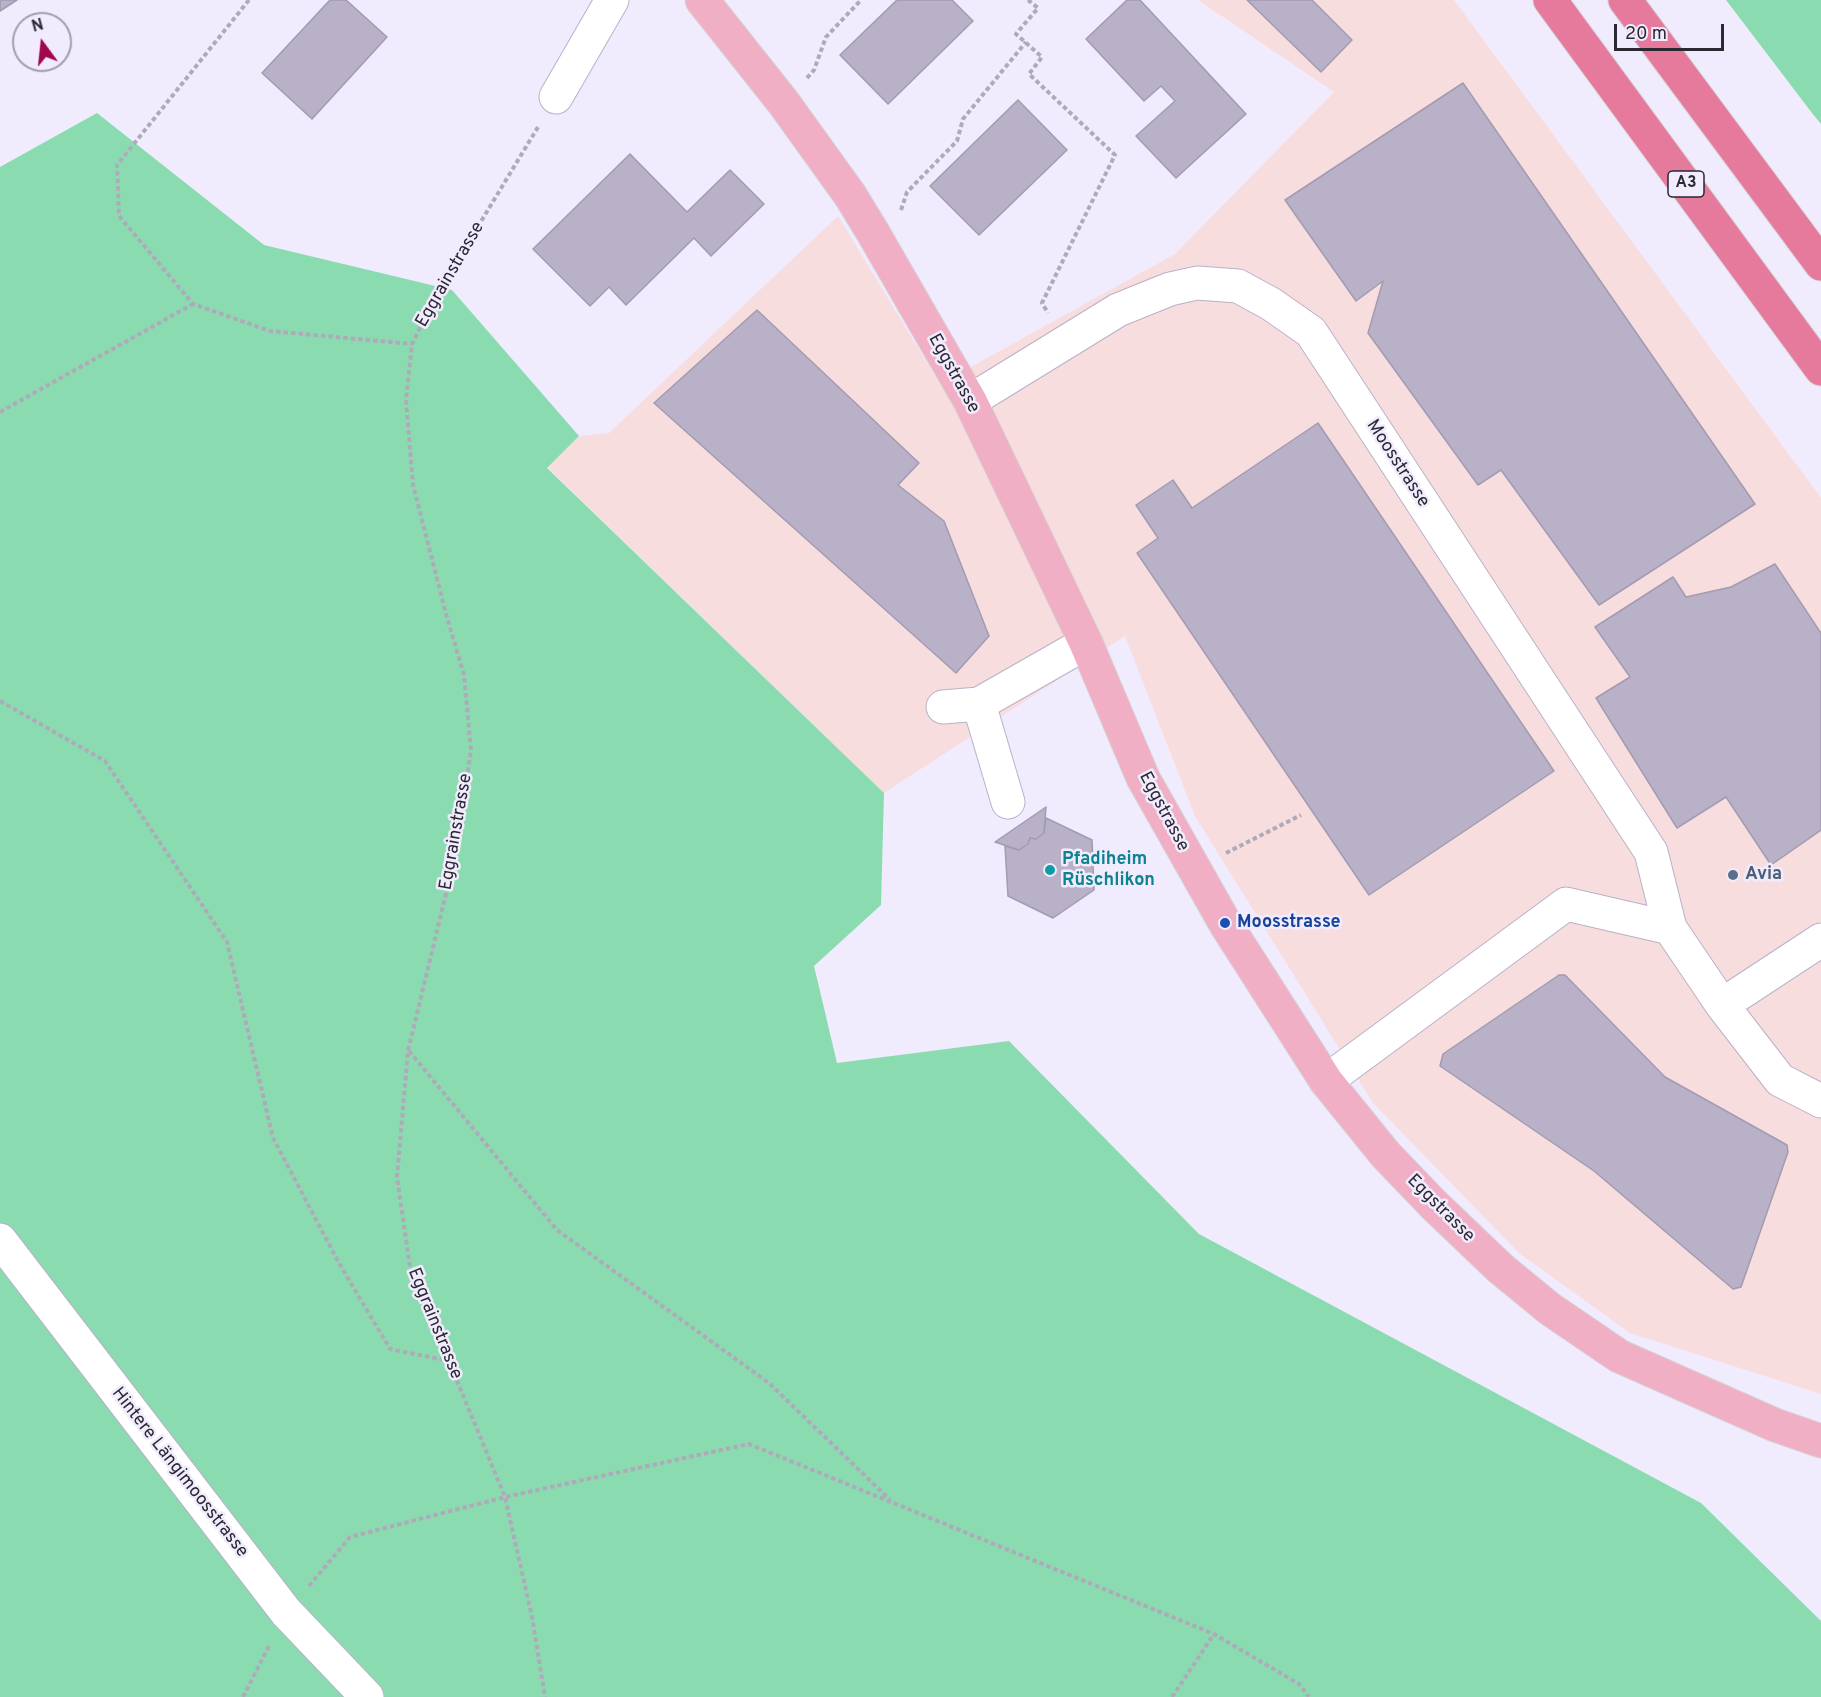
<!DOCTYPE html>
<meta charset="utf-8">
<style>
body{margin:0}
#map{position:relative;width:1821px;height:1697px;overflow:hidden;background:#f1ebfe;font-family:Overpass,sans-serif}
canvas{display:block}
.north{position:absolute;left:12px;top:12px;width:60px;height:60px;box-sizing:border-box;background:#f1ebfe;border:2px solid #a29dac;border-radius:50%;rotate:345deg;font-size:16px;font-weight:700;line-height:24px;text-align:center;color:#2b2831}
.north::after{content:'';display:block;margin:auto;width:21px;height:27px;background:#a0074c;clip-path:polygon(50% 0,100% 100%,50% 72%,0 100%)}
.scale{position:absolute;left:1614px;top:24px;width:110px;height:27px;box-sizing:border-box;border:3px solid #2b2831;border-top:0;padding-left:8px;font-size:18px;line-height:21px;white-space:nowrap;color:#2b2831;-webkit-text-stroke:4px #f1ebfe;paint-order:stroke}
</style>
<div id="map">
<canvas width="1821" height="1697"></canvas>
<div class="north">N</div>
<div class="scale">20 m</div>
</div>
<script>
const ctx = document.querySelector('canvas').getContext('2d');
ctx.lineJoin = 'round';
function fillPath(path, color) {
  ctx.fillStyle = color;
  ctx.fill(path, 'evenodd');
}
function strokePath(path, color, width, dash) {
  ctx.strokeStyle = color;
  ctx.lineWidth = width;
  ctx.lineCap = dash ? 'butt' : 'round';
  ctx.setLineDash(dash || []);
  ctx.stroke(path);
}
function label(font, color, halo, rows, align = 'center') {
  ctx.font = font + ' Overpass,sans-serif';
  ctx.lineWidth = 5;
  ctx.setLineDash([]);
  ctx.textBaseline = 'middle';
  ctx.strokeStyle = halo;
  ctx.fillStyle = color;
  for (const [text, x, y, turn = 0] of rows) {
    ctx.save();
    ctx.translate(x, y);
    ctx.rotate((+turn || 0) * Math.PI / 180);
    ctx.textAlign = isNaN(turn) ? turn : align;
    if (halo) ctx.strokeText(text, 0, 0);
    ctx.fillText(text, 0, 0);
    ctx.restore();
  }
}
const industrial = new Path2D(`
 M1198,0H1454L1821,498V1394L1630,1333L1520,1254L1373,1103L1195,816L1125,636L884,793L547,467L579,436L609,433L838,216L940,384L1175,254L1334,92Z`);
const green = new Path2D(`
 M1726,0H1821V124L1812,113Z
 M97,113L264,245L452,290L579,436L547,468L884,793L881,905L814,966L837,1063L1009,1041L1199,1234L1701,1503L1821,1621V1697H0V167Z`);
const building = new Path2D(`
 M0,0H17L0,11Z
 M330,0H346L387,37L312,119L262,73Z
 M897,0H952L973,21L888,104L840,55Z
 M1127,0H1140L1246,114L1176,178L1136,136L1175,101L1161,86L1144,101L1086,39Z
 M1247,0H1312L1352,40L1321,72Z
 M1463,83L1755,504L1599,605L1501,470L1478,485L1368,333L1383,281L1356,301L1285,200Z
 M1018,100L1067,150L979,235L930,186Z
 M630,154L687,212L730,170L764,204L711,256L694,238L626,305L609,287L590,306L533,249Z
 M757,310L919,463L898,485L944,521L989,636L956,673L654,403Z
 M1318,423L1554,771L1369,895L1137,553L1158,538L1136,505L1173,480L1192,508Z
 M1775,564L1821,633V830L1771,865L1726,797L1677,828L1596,698L1630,677L1595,627L1673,577L1686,597L1731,587Z
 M1046,807L1044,833L1036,839L1030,838L1028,844L1019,850L995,842Z
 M1046,818L1092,840L1094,890L1053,918L1008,896L1005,846L1019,850L1028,844L1030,838L1036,839L1044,833Z
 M1559,975H1565L1665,1077L1787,1145L1788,1152L1741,1287L1733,1289L1594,1171L1440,1066L1443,1054Z`);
const path = new Path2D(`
 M249,0L117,165L119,216L193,304L270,331L412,344
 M1028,0L1038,8L1016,34L1042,57L1029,74L1115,155L1042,303L1048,313
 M807,78L814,70L826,37L861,0
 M538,127L433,301L412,344L406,400L413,485L446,614L464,675L471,750L456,852L408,1051L397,1177L410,1267L505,1497L532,1617L545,1697
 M901,210L907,192L957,141L963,119L1026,42
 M0,412L193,304
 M0,701L105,761L227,942L273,1138L339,1263L390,1349L449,1361
 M1226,853L1301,815
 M409,1051L557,1230L769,1383L890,1500
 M309,1586L350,1537L505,1497L749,1444L1214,1634L1299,1684L1309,1697
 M243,1697L270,1644
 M1172,1697L1214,1634`);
const minor = new Path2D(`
 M556,97L612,0
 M970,401L1118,310L1170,289L1197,283L1238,286L1271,304L1311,332L1651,852L1670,928L1722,1005L1780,1080L1821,1101
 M979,704L1008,802
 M943,707L979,704L1086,643
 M1722,1005L1821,940
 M1326,1081L1566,904L1670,928
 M0,1240L286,1612L367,1697`);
const major = new Path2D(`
 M702,0L783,102L850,195L872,231L970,401L1086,643L1143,778L1225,923L1326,1081L1385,1154L1433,1204L1500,1268L1550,1309L1619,1356L1775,1425L1821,1441`);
const highway = new Path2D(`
 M1550,0L1821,369
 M1625,0L1821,264`);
const markers = [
 [1050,870,6,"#0f9aa8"],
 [1733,875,6,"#5c6f8a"],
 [1225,923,6,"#1a4fb4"]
];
const shields = [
 [1686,184,36]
];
const shieldNames = [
 ["A3",1686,184]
];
const streetNames = [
 ["Eggrainstrasse",451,275,-60],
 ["Eggstrasse",953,374,61],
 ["Moosstrasse",1397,464,57],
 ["Eggstrasse",1163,812,62],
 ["Eggrainstrasse",457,832,-80],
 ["Eggstrasse",1440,1209,45],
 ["Eggrainstrasse",434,1324,68],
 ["Hintere Längimoosstrasse",179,1473,52]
];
const cultureNames = [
 ["Pfadiheim",1062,860],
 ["Rüschlikon",1062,881]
];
const serviceNames = [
 ["Avia",1745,875]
];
const transitNames = [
 ["Moosstrasse",1237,923]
];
fillPath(industrial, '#f8dddf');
fillPath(green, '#8adcb0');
fillPath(building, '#b8b1c8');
strokePath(building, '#a29bb1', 1.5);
strokePath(minor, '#b8b1c8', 35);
strokePath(major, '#d5d4d6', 35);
strokePath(highway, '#d5d4d6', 35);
strokePath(path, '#afaab9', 4, [4.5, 3]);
strokePath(minor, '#fff', 33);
strokePath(major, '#f0afc4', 33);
strokePath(highway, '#e67a9d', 33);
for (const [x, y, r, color] of markers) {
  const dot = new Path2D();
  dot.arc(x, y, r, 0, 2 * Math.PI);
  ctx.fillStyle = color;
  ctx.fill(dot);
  strokePath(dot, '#f1ebfe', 2);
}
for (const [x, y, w] of shields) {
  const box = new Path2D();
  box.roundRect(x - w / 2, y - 13, w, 26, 4.5);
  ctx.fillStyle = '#f1ebfe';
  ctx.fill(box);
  strokePath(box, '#2b2831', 1.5);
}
label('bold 16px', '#2b2831', null, shieldNames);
label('18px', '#2b2831', '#f1ebfe', streetNames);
label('bold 18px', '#0d838f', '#f1ebfe', cultureNames, 'left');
label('bold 18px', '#4e5e75', '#f1ebfe', serviceNames, 'left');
label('bold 18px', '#164399', '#f1ebfe', transitNames, 'left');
</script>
